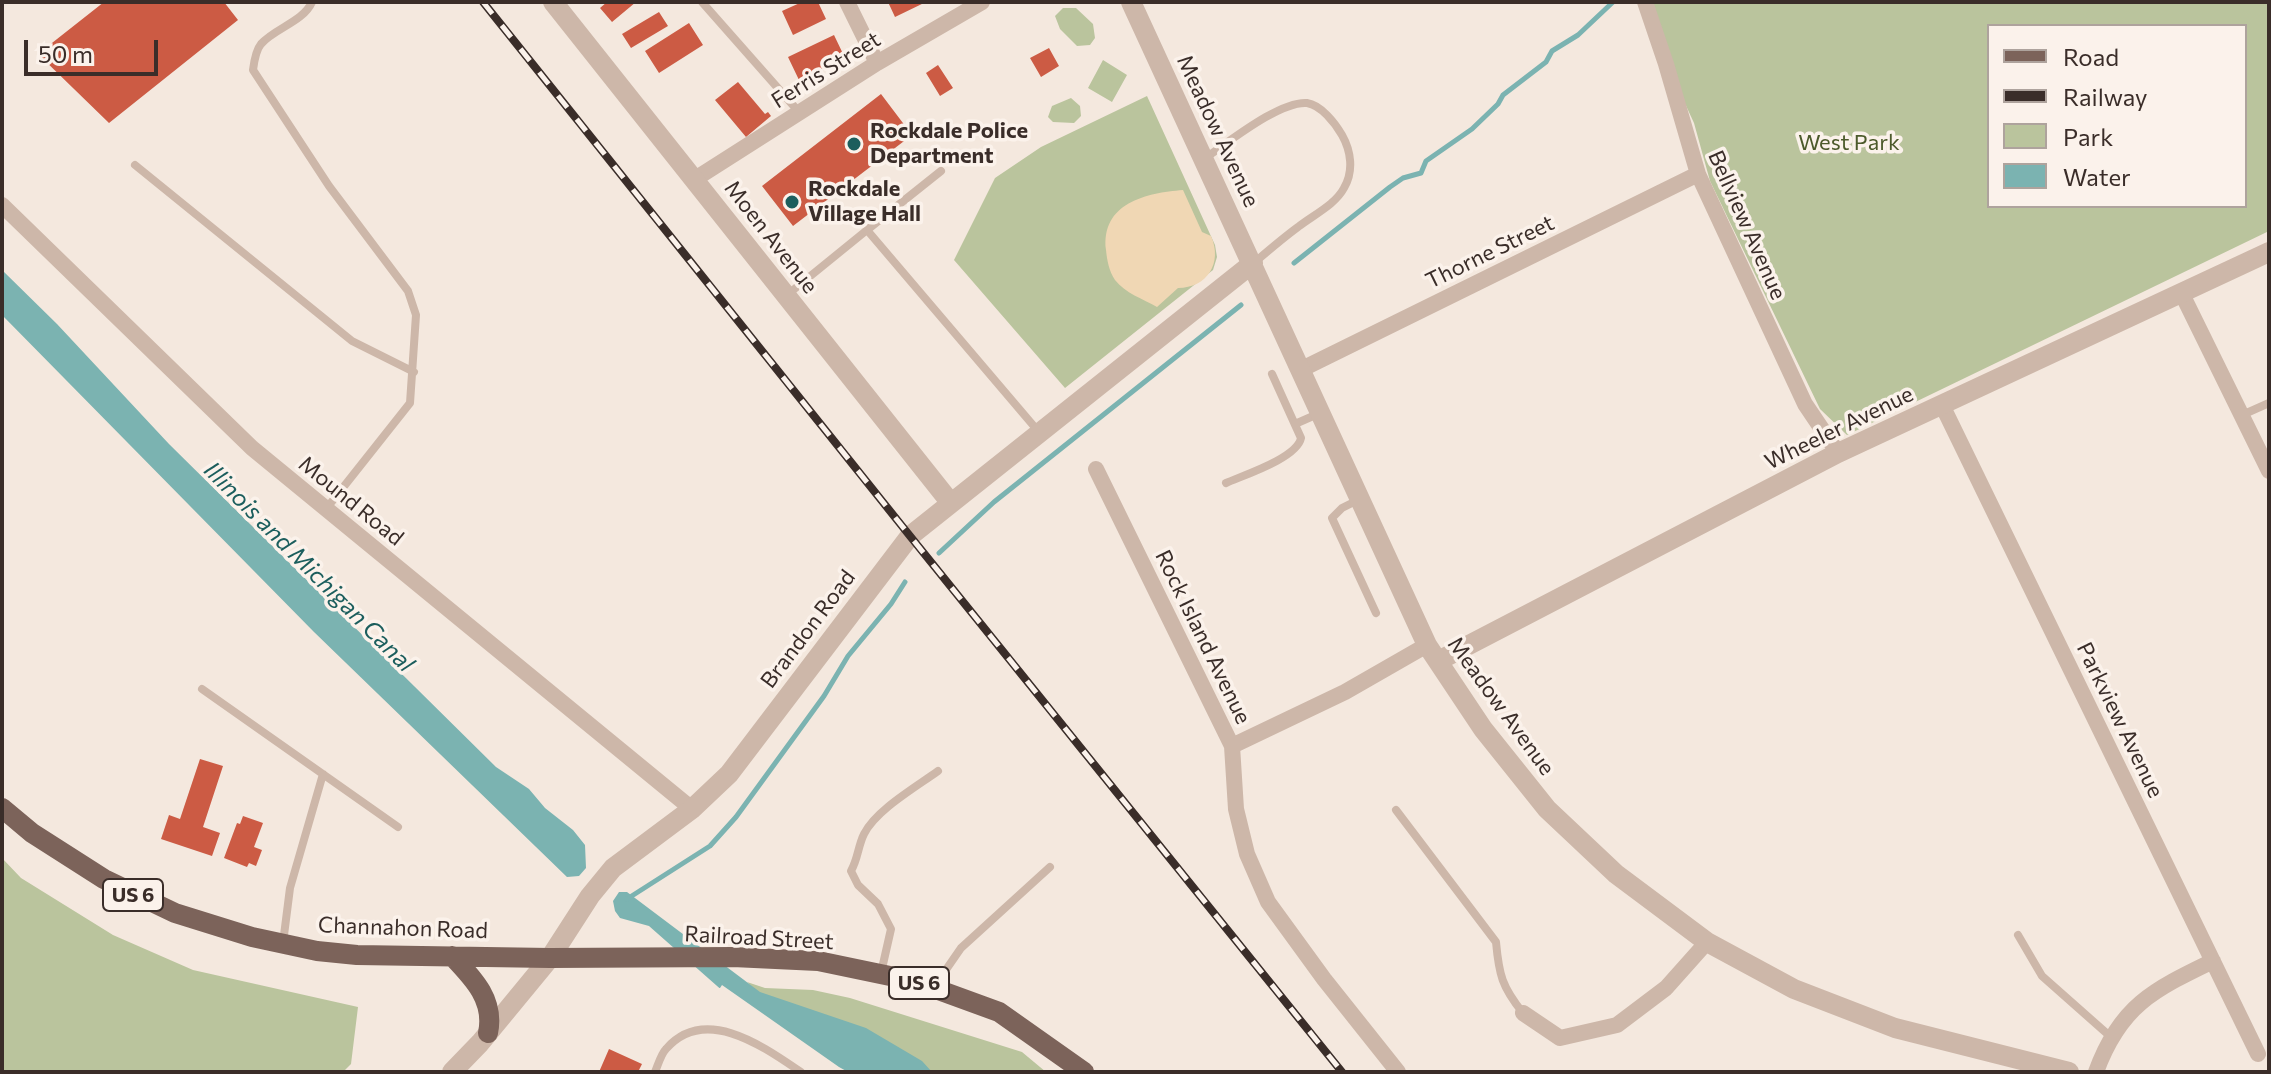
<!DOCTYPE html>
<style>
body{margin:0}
#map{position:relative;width:2271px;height:1074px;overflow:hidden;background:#f4e8de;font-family:Commissioner,sans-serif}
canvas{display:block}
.frame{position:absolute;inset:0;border:4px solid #3a2d29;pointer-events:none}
.legend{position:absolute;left:1987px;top:24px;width:260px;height:184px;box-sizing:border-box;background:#fbf2eb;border:2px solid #aea39d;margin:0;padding:10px 14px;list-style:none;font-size:24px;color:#3a2d29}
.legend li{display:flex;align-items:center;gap:16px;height:40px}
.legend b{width:40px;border:2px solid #aea39d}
.scale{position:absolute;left:24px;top:40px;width:134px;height:36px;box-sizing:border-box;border:4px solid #3a2d29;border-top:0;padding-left:10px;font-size:24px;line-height:28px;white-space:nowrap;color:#3a2d29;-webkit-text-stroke:6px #fbf2eb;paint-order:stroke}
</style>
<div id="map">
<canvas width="2271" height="1074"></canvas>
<div class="frame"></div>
<ul class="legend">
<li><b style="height:10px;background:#7c635a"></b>Road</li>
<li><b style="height:10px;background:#3a2d29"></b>Railway</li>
<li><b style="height:22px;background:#bac49d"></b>Park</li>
<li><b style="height:22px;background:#7bb3b1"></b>Water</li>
</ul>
<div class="scale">50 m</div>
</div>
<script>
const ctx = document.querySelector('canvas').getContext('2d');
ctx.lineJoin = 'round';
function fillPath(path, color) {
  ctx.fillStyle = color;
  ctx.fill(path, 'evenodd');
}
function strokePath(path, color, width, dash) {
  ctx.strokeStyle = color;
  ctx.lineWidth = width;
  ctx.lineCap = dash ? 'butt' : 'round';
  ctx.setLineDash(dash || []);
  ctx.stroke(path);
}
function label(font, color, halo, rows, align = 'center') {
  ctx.font = font + ' Commissioner,sans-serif';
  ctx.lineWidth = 7;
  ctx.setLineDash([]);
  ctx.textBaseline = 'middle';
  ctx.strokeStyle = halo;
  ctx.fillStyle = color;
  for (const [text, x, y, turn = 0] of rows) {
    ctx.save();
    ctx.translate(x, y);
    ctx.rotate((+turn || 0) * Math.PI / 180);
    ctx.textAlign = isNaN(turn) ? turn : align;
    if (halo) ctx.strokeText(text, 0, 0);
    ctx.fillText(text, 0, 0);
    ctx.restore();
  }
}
const green = new Path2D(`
 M1638,2H2269V231L1847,435L1820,409L1710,181L1694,123ZM1989,26H2245V206H1989Z
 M1063,8H1076L1093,24L1095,38L1090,45L1077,46L1060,29L1055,16Z
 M1103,60L1127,75L1112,102L1088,88Z
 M1147,96L1215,245L1217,257L1213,270L1065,388L954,260L995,178L1041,147Z
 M1071,98L1080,106L1081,116L1074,123L1053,122L1048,117L1052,106Z
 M2,858L21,878L113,935L193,970L358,1007L351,1064L343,1072H2Z
 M747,982L765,988L813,990L850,998L1022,1052L1046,1072H843Z`);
const sand = new Path2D(`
 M1183,190L1202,232L1211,236C1223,263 1207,288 1178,288L1157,307C1143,299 1125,293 1115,280C1109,271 1107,260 1106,250C1101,203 1146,193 1183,190Z`);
const water = new Path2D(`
 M2,270L57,324L169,444L496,767L529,789L545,808L573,830L585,845L586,868L579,876L567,877L314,632L2,315Z
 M619,892H627L760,992L866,1028L922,1061L932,1072H843L725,993L649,926L620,918L615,911L613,901Z`);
const pier = new Path2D(`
 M722,985L839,1067L848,1072H836L714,988H720Z`);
const stream = new Path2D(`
 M1294,263L1390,187L1403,178L1421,173L1426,161L1472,129L1498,104L1503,95L1546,62L1552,51L1578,35L1613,2
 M939,553L994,502L1241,305
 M627,899L710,846L736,817L824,696L848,656L891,604L905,582`);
const building = new Path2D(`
 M104,2H224L238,20L109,123L38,54Z
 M607,2H636L612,22L600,8Z
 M802,2H818L826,19L793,35L782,11Z
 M888,2H926L895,17Z
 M659,12L668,26L631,48L622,34Z
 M689,23L703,45L659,73L645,51Z
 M834,35L845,58L799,80L788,57Z
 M1049,48L1059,66L1041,77L1030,58Z
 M938,65L953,88L940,96L926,73Z
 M738,82L765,114L768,112L771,116L746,137L715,100Z
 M881,94L912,135L793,226L762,186Z
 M200,759L223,766L203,827L220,833L212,856L161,839L169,815L180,819Z
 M243,816L263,823L254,847L262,850L256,866L249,863L247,867L224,858L237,823L240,824Z
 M609,1049L642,1064L638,1072H599Z`);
const service = new Path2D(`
 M312,2C303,22 275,28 261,44C256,50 254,62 253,70L329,186L408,291L416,315L410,403L326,509
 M702,2L799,112
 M1205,158C1228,143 1279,101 1307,103C1321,105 1335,123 1342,135C1351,151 1354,171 1344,188C1335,205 1313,215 1298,227C1283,238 1269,250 1255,262
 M135,165L352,341L414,372
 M941,171L867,230L1038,431
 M787,295L867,230
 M2242,415L2269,403
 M1295,424L1320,413
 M1226,483C1244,475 1297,458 1301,438L1272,374
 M1360,499L1342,508L1332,518L1376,613
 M202,689L398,827
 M1396,810L1496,942C1499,975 1502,987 1523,1013
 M2018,935L2042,976L2112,1038
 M283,943L290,888L323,774
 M881,973L891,929L878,904L858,885L851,871C858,859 858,846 864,834C876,810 916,787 938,771
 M934,987L961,948L1050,867
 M655,1072C658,1065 661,1054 666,1049C705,1004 764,1047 801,1072`);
const minor = new Path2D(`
 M847,2L877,63
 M1645,2L1666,64L1698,174L1805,404L1838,453
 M695,179L877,63L982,2
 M2,205L252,448L692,809
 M2181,292L2269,471
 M1302,369L1698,174
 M1942,405L2258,1054
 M1096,469L1232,746L1236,809L1247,854L1268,902L1324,979L1398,1072
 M1232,746L1345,692L1427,645
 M1523,1013L1560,1038L1617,1025L1666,988L1707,942
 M2096,1072C2120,1006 2153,990 2213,961`);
const tertiary = new Path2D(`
 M553,2L950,502
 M1131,2L1427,645L1483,729L1547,809L1616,874L1707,942L1794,989L1895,1028L2069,1072
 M1438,661L1838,453L2269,252
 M452,1072L480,1043L550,958L590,896L613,868L692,809L729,774L910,536L1253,263`);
const primary = new Path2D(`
 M2,808L32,833L104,879L175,913L252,937L317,951L357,955L550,958L733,957L818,961L914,981L999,1012L1084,1072
 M452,956C473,978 495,1000 488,1033`);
const rail = new Path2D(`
 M483,2L910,536L1342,1072`);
const markers = [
 [854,144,8,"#1c5e5d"],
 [792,202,8,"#1c5e5d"]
];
const shields = [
 [133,895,60],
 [919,983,60]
];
const shieldNames = [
 ["US 6",133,895],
 ["US 6",919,983]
];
const streetNames = [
 ["Ferris Street",826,70,-32],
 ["Meadow Avenue",1218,131,65],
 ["Bellview Avenue",1747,225,66],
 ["Moen Avenue",771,237,52],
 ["Thorne Street",1490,252,-26],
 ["Wheeler Avenue",1839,428,-26],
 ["Mound Road",351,501,39],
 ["Brandon Road",808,629,-53],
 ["Rock Island Avenue",1203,637,64],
 ["Meadow Avenue",1501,706,54],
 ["Parkview Avenue",2120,720,64],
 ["Channahon Road",403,928,2],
 ["Railroad Street",759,938,3]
];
const poiNames = [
 ["Rockdale Police",870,131],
 ["Department",870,156],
 ["Rockdale",808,189],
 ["Village Hall",808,214]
];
const parkNames = [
 ["West Park",1849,143]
];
const waterNames = [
 ["Illinois and Michigan Canal",309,567,45]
];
fillPath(green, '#bac49d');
fillPath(sand, '#f0d7b4');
fillPath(water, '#7bb3b1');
fillPath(pier, '#f4e8de');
strokePath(stream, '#7bb3b1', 5);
fillPath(building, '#cc5b44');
strokePath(service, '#cdb7a9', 8);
strokePath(minor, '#cdb7a9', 16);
strokePath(tertiary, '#cdb7a9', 20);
strokePath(primary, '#7c635a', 20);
strokePath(rail, '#3a2d29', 8);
strokePath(rail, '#fbf2eb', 5, [15]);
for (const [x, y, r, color] of markers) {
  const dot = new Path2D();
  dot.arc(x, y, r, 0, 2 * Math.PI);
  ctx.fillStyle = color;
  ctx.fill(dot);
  strokePath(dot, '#fbf2eb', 3);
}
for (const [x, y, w] of shields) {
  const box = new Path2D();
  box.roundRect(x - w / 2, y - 16, w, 32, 6);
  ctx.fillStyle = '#fbf2eb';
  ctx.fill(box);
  strokePath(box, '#3a2d29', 2);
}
label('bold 20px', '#3a2d29', null, shieldNames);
label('22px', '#3a2d29', '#fbf2eb', streetNames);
label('bold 22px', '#3a2d29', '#fbf2eb', poiNames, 'left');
label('22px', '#4c5a2b', '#fbf2eb', parkNames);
label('italic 24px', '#1c5e5d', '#fbf2eb', waterNames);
</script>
